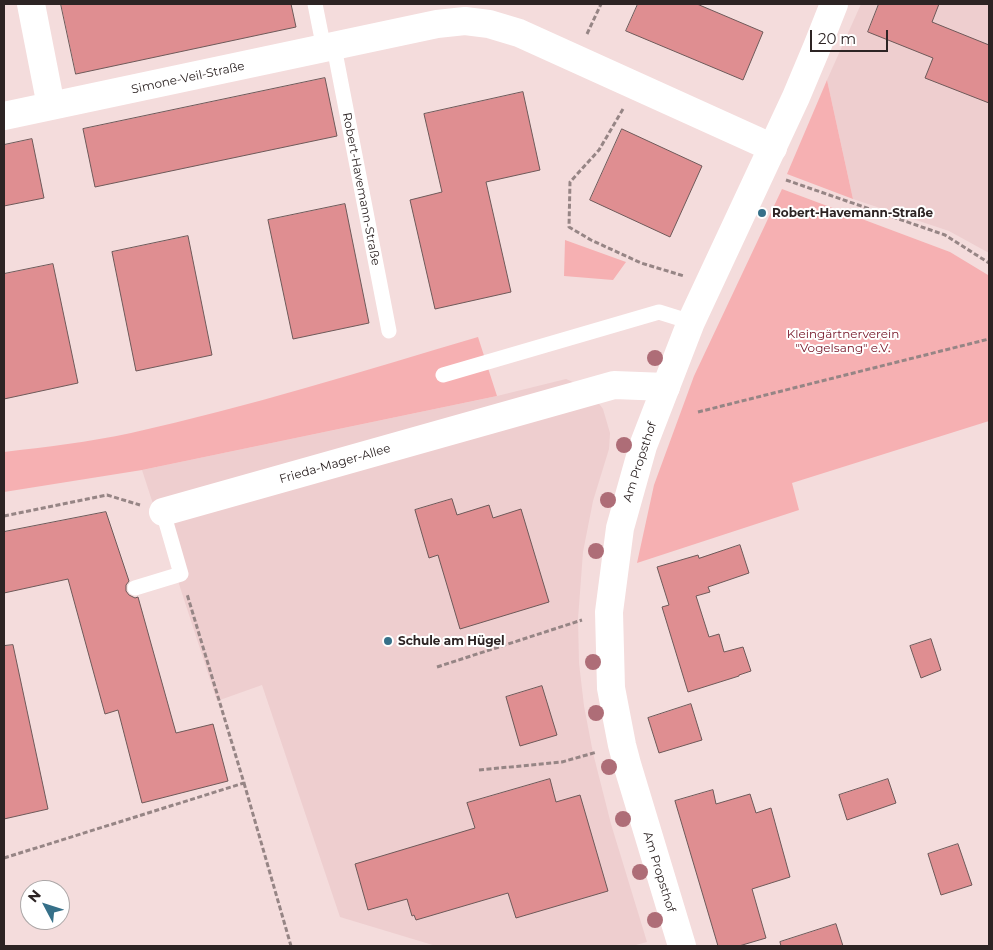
<!DOCTYPE html>
<meta charset="utf-8">
<style>
body{margin:0}
#map{position:relative;width:993px;height:950px;overflow:hidden;background:#f4dcdc;font-family:Montserrat,sans-serif}
canvas{display:block}
.frame{position:absolute;inset:0;border:5px solid #2d2424;pointer-events:none}
.north{position:absolute;left:20px;top:880px;width:50px;height:50px;box-sizing:border-box;background:#fff;border:1px solid #aba7a7;border-radius:50%;rotate:310deg;font-size:14px;font-weight:700;line-height:20px;text-align:center;color:#2d2424}
.north::after{content:'';display:block;margin:auto;width:18px;height:22px;background:#367089;clip-path:polygon(50% 0,100% 100%,50% 72%,0 100%)}
.scale{position:absolute;left:810px;top:30px;width:78px;height:22px;box-sizing:border-box;border:2px solid #2d2424;border-top:0;padding-left:6px;font-size:15px;line-height:18px;white-space:nowrap;color:#2d2424;-webkit-text-stroke:4px #fff;paint-order:stroke}
</style>
<div id="map">
<canvas width="993" height="950"></canvas>
<div class="frame"></div>
<div class="north">N</div>
<div class="scale">20 m</div>
</div>
<script>
const ctx = document.querySelector('canvas').getContext('2d');
ctx.lineJoin = 'round';
function fillPath(path, color) {
  ctx.fillStyle = color;
  ctx.fill(path, 'evenodd');
}
function strokePath(path, color, width, dash) {
  ctx.strokeStyle = color;
  ctx.lineWidth = width;
  ctx.lineCap = dash ? 'butt' : 'round';
  ctx.setLineDash(dash || []);
  ctx.stroke(path);
}
function label(font, color, halo, rows, align = 'center') {
  ctx.font = font + ' Montserrat,sans-serif';
  ctx.lineWidth = 4;
  ctx.setLineDash([]);
  ctx.textBaseline = 'middle';
  ctx.strokeStyle = halo;
  ctx.fillStyle = color;
  for (const [text, x, y, turn = 0] of rows) {
    ctx.save();
    ctx.translate(x, y);
    ctx.rotate((+turn || 0) * Math.PI / 180);
    ctx.textAlign = isNaN(turn) ? turn : align;
    if (halo) ctx.strokeText(text, 0, 0);
    ctx.fillText(text, 0, 0);
    ctx.restore();
  }
}
const built = new Path2D(`
 M861,4H989V253L949,231L853,199L827,80Z
 M566,379L582,386L594,397L603,409L610,433L609,449L593,501L583,552L578,619L579,663L584,706L593,753L611,824L647,942L632,946H436L340,917L262,685L217,701L142,470L497,396Z`);
const green = new Path2D(`
 M827,80L853,199L787,174Z
 M782,189L950,252L988,275L989,274V421L792,483L799,510L637,563L654,485L694,376Z
 M565,240L626,262L613,280L564,276Z
 M478,337L497,396L142,470L4,492V452C46,447 89,442 131,433C248,407 363,371 478,337Z`);
const building = new Path2D(`
 M61,4H291L296,27L76,74Z
 M638,4H697L763,32L743,80L626,31Z
 M879,4H939L932,22L989,45V103L925,78L933,58L868,32Z
 M325,78L337,136L95,187L83,129Z
 M523,92L540,170L486,182L511,292L435,309L410,200L442,192L424,114Z
 M622,129L702,166L670,237L590,200Z
 M32,139L44,198L4,206V145Z
 M345,204L369,323L293,339L268,220Z
 M188,236L212,355L136,371L112,252Z
 M53,264L78,383L4,399V274Z
 M452,499L457,515L489,505L493,518L521,509L549,602L460,629L438,555L429,558L415,510Z
 M106,512L129,581L126,585V591L129,595L135,598L138,597L176,733L213,724L228,781L142,803L118,710L105,714L68,579L4,593V532Z
 M740,545L749,573L708,587L710,592L696,596L709,637L719,634L724,652L743,647L751,671L739,675V676L688,692L662,607L669,605L657,567L698,555L699,558Z
 M931,639L941,670L921,678L910,646Z
 M13,645L48,809L4,819V646Z
 M542,686L557,735L520,746L506,697Z
 M691,704L702,740L659,753L648,718Z
 M550,779L556,802L580,795L608,891L516,918L508,893L416,920L414,915L412,916L407,899L368,910L355,864L475,828L467,803Z
 M888,779L896,803L847,820L839,795Z
 M713,790L716,804L750,794L756,813L771,808L790,877L752,889L766,938L739,946H718L675,801Z
 M958,844L972,885L941,895L928,854Z
 M836,924L843,946H781L780,942Z`);
const path = new Path2D(`
 M118,4V5
 M587,34L601,4
 M623,109L599,150L570,182L569,227L591,240L641,263L684,276
 M786,180L945,235L989,263
 M698,412L989,339
 M4,516L107,495L140,505
 M437,667L582,620
 M479,770L562,762L597,752
 M244,783L291,946
 M4,858L244,783L187,594`);
const service = new Path2D(`
 M315,4L324,49
 M334,47L389,331
 M443,375L659,312L691,322
 M135,588L181,574L163,512`);
const minor = new Path2D(`
 M31,4L51,106
 M4,116L437,24L465,21L489,24L519,33L773,148
 M163,512L614,385L666,387`);
const tertiary = new Path2D(`
 M682,946L627,764L622,745L611,688L609,612L620,528L643,446L691,322L796,97L817,47L834,4`);
const trees = [
 [655,358],
 [624,445],
 [608,500],
 [596,551],
 [593,662],
 [596,713],
 [609,767],
 [623,819],
 [640,872],
 [655,920]
];
const markers = [
 [762,213,5,"#367089"],
 [388,641,5,"#367089"]
];
const streetNames = [
 ["Simone-Veil-Straße",188,78,-12],
 ["Robert-Havemann-Straße",361,189,79],
 ["Am Propsthof",640,462,-72],
 ["Frieda-Mager-Allee",335,464,-16],
 ["Am Propsthof",659,872,73]
];
const poiNames = [
 ["Robert-Havemann-Straße",772,213],
 ["Schule am Hügel",398,641]
];
const parkNames = [
 ["Kleingärtnerverein",843,334],
 ["\"Vogelsang\" e.V.",843,348]
];
fillPath(built, '#eececf');
fillPath(green, '#f6b0b2');
fillPath(building, '#df8e91');
strokePath(building, '#6e5959', 1);
strokePath(path, '#968585', 3, [5, 2.5]);
strokePath(service, '#fff', 15);
strokePath(minor, '#fff', 28);
strokePath(tertiary, '#fff', 28);
ctx.fillStyle = '#ae6d77';
for (const [x, y] of trees) {
  ctx.beginPath();
  ctx.arc(x, y, 8, 0, 2 * Math.PI);
  ctx.fill();
}
for (const [x, y, r, color] of markers) {
  const dot = new Path2D();
  dot.arc(x, y, r, 0, 2 * Math.PI);
  ctx.fillStyle = color;
  ctx.fill(dot);
  strokePath(dot, '#fff', 2);
}
label('12px', '#2d2424', '#fff', streetNames);
label('bold 12px', '#2d2424', '#fff', poiNames, 'left');
label('12px', '#741325', '#fff', parkNames);
</script>
